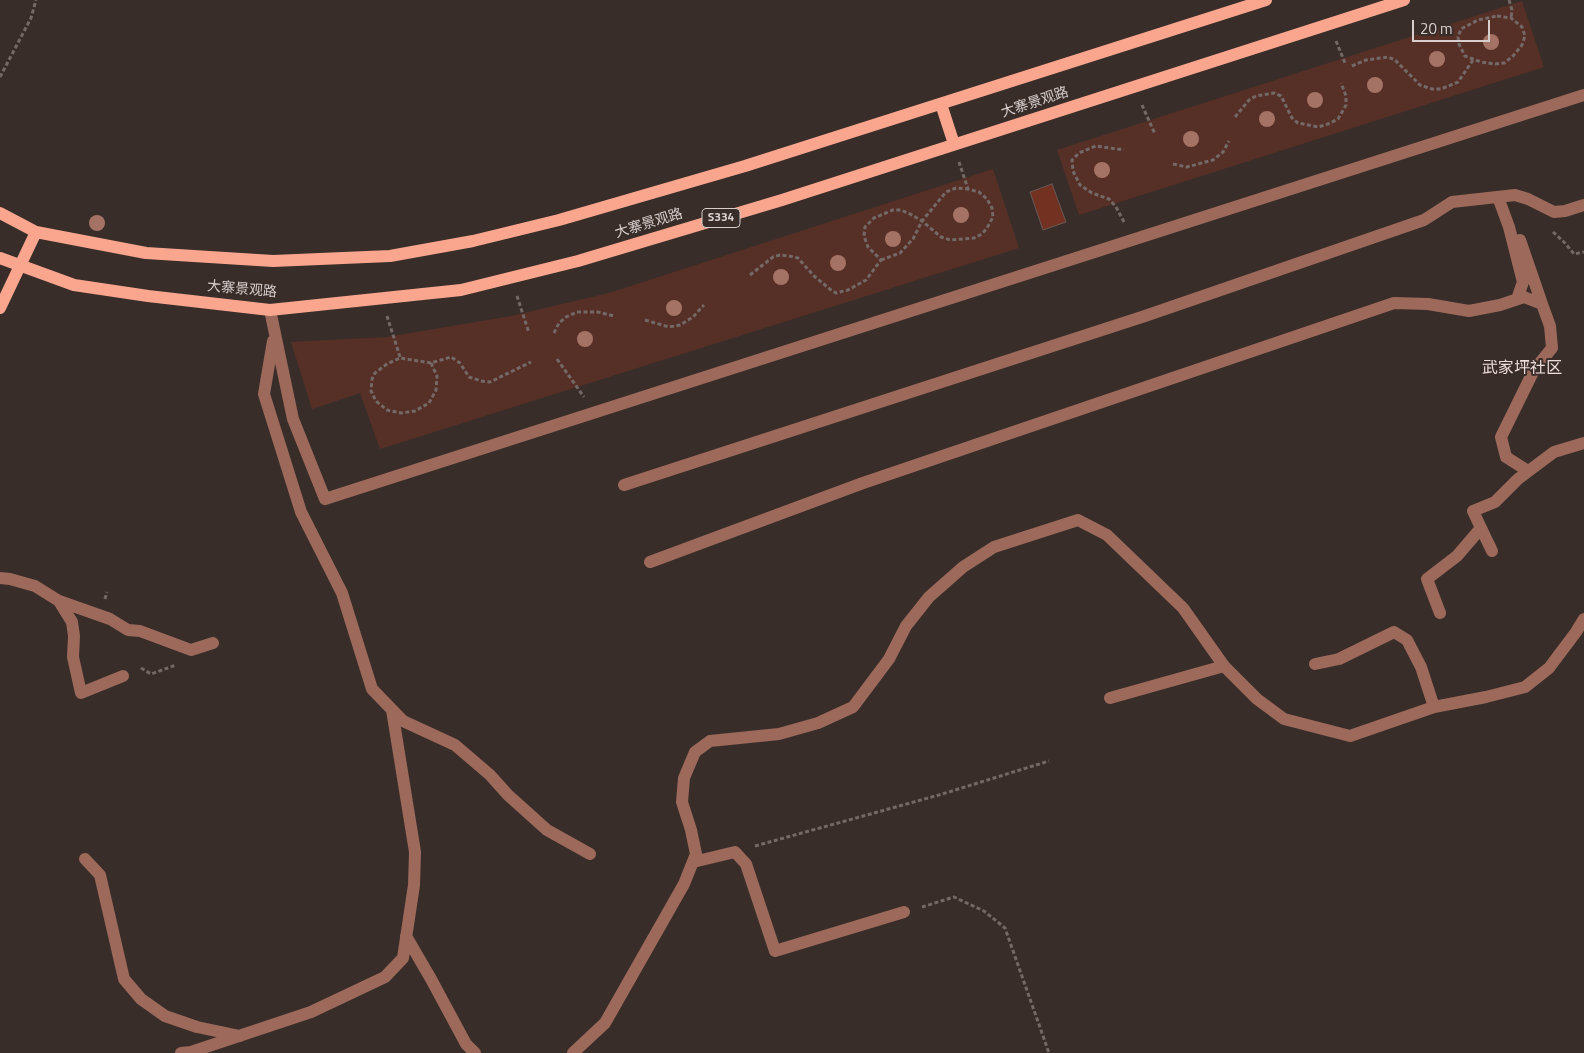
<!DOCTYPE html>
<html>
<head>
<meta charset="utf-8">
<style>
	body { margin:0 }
	#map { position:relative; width:1584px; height:1053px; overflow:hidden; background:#392d29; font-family:"Titillium Web",sans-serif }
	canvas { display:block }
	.scale { position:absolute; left:1412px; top:20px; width:78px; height:22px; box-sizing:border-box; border:2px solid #d7cfcd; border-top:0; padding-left:6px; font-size:15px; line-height:18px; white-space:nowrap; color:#d7cfcd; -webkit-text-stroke:4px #392d29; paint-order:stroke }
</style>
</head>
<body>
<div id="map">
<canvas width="1584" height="1053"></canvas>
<div class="scale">20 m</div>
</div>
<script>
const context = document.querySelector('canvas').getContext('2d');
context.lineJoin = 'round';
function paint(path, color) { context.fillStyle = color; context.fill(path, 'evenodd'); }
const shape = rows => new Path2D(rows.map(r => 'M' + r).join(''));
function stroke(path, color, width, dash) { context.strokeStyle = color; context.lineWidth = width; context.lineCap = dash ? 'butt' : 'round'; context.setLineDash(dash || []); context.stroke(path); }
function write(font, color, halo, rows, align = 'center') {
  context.font = font + ' "Titillium Web","Noto Sans SC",sans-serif'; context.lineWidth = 4; context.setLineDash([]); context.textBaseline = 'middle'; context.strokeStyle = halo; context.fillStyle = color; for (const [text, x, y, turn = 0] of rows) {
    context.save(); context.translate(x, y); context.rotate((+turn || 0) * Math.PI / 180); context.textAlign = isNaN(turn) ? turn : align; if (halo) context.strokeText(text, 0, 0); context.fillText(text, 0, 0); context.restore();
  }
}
paint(shape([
	[1522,1,1544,67,1079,215,1057,150],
	[993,169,1019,248,380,449,360,393,312,409,291,342,387,337,511,316,609,293]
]), '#563026');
const building = shape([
	[1052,184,1066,222,1043,230,1030,192,1052,184]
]);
paint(building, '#733221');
stroke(building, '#685a57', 1);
stroke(shape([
	[1509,0,1512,10,1511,18],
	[1497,16,1511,18,1522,27,1525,36,1522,45,1513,56,1504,63,1495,64,1481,62,1465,56,1459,44,1458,37,1461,29,1478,20,1497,16],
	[1336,41,1345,63],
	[1352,66,1366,60,1388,57,1395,60,1420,85,1432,89,1441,89,1458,82,1473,60],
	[0,77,31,18,36,0],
	[1142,105,1155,134],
	[1235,117,1249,100,1256,96,1274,93,1281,96,1292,118,1298,123,1318,127,1328,124,1338,119,1346,105,1346,96,1341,83],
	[1173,164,1187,167,1213,160,1223,152,1229,141],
	[1124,222,1116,207,1109,199,1092,193,1080,185,1073,171,1072,160,1079,153,1096,146,1124,150],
	[1553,232,1564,242,1574,254,1584,252],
	[881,260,900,253,913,239,922,221,946,192,956,188,968,189],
	[750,275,773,257,780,255,789,256,798,258,814,276,831,290,836,293,848,290,866,280,881,260,868,247,864,236,865,227,874,218,893,210,901,210,910,214,922,221,941,237,950,240,974,238,982,234,987,228,993,217,992,208,987,199,979,192,968,189,959,162],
	[517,296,529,333],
	[387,316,400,357],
	[645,320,669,327,680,325,693,317,704,305],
	[554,333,559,323,566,317,577,312,598,312,614,316],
	[557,359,584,397],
	[431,363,437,376,436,390,429,403,415,411,401,413,387,410,376,401,371,391,372,379,375,373,387,364,400,358,431,363,451,357,460,363,469,377,481,381,490,382,531,362],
	[105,599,107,592],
	[141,668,151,674,176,665],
	[755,846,939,795,1049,761],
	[922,907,954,897,984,911,1005,928,1049,1053]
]), '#746966', 3, [4, 2.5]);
stroke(shape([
	[1498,197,1509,227,1523,282,1517,299],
	[1520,240,1542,304],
	[270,310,293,419,325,499,1584,95],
	[273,341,264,394,301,512,342,593,372,689,403,721,455,745,490,775,508,795,547,830,590,854],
	[624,485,1145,316,1424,220,1452,202,1515,195,1528,199,1554,212,1565,211,1584,205],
	[1481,528,1492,551],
	[650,562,863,483,1394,303,1428,304,1469,311,1500,305,1524,297,1542,304,1550,326,1552,348,1534,370,1501,437,1506,457,1528,471],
	[0,578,10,579,35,586,59,601,110,619,128,630,140,631,191,650,213,643],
	[59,601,72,622,74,636,73,657,81,693,123,676],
	[1440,613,1427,579,1457,556,1481,528,1473,511,1495,502,1518,479,1554,452,1584,443],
	[1315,664,1339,659,1394,632,1407,640,1421,667,1434,707],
	[1110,698,1224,666],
	[85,859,100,875,124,979,141,999,165,1016,197,1027,240,1036],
	[693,862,735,852,746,864,775,951,904,912],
	[406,936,431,979,466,1044,475,1053],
	[181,1053,191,1052,311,1012,385,977,403,958,414,885,415,852,392,710],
	[573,1053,605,1023,684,884,696,854,691,830,682,802,684,778,695,752,710,741,779,734,818,723,853,707,889,659,906,626,929,597,963,567,994,547,1078,520,1107,535,1183,608,1224,666,1257,699,1284,719,1350,736,1434,707,1486,697,1525,687,1549,668,1576,632,1584,619]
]), '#9c695b', 12);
stroke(shape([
	[941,104,954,144],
	[0,213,36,232,146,253,273,261,390,256,473,241,559,220,745,166,1266,0],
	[0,258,74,285,148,296,270,310,461,290,578,261,782,200,1404,0],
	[0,308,36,232]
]), '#faa68f', 12);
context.fillStyle = '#a57366';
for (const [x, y] of [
	[1491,42],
	[1437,59],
	[1375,85],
	[1315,100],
	[1267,119],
	[1191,139],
	[1102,170],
	[961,215],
	[97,223],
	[893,239],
	[838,263],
	[781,277],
	[674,308],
	[585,339]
]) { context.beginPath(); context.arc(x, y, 8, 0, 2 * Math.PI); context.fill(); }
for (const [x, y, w] of [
	[721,218,38]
]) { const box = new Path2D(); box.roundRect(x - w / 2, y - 9.5, w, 19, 4); context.fillStyle = '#392d29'; context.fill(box); stroke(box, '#d7cfcd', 1); }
write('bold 12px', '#d7cfcd', null, [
	["S334",721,218]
]);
write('14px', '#d7cfcd', '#392d29', [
	["大寨景观路",1035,103,-18],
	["大寨景观路",649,224,-17],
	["大寨景观路",242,290,5]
]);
write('16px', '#edddd8', '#392d29', [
	["武家坪社区",1522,369]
]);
</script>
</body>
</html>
